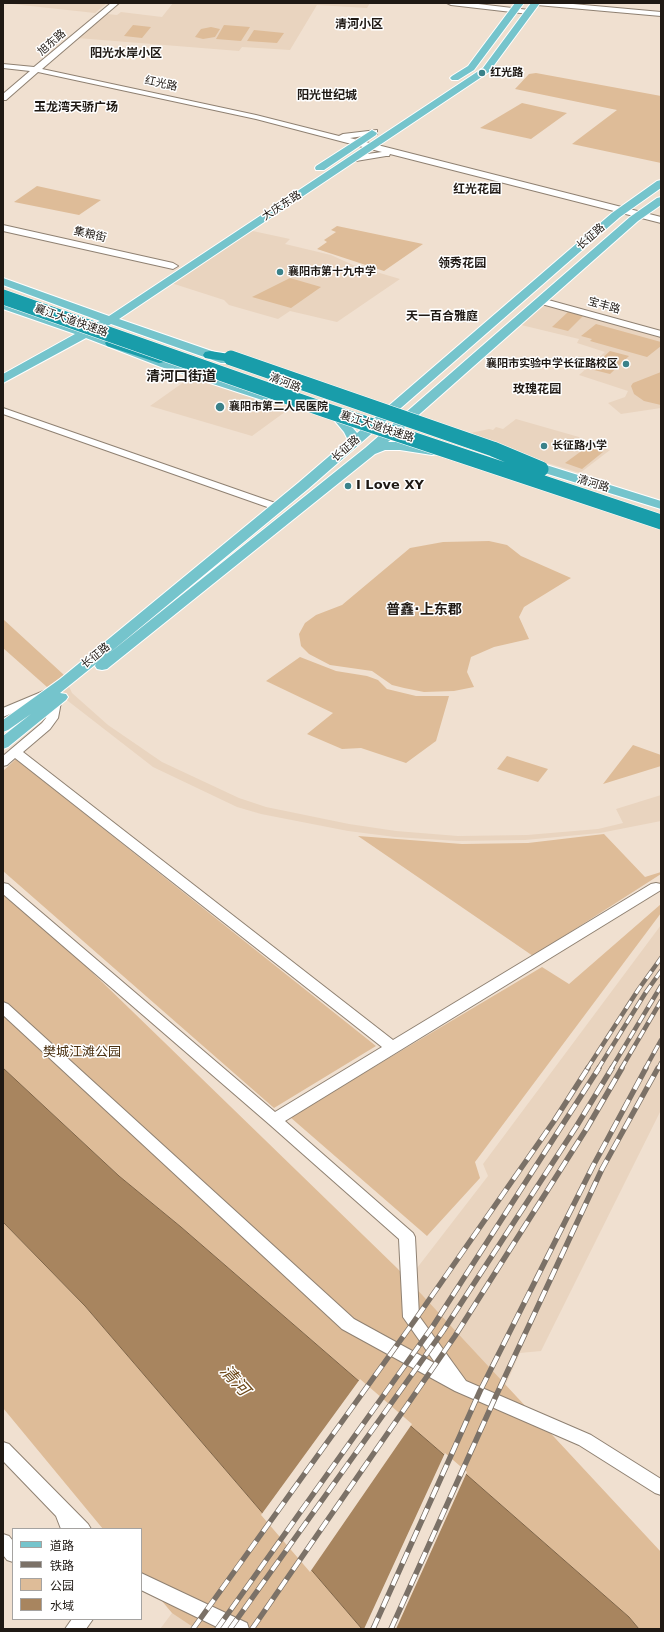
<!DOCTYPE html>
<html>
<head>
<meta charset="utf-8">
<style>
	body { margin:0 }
	#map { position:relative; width:664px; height:1632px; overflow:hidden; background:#f0e0d0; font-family:"DejaVu Sans","Noto Sans SC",sans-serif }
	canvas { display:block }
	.frame { position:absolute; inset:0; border:4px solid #1f1914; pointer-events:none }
	.legend { position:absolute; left:12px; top:1528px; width:130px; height:92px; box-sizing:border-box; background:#fff; border:1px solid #a5a3a1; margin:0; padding:5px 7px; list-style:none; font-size:12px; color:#1f1914 }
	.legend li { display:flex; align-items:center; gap:8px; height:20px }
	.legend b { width:20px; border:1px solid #a5a3a1 }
</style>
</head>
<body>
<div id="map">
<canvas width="664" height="1632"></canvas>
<div class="frame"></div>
<ul class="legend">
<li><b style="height:5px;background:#75c4cc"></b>道路</li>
<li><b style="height:5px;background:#7b7167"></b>铁路</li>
<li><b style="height:11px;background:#debc98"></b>公园</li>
<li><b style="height:11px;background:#a8855f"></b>水域</li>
</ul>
</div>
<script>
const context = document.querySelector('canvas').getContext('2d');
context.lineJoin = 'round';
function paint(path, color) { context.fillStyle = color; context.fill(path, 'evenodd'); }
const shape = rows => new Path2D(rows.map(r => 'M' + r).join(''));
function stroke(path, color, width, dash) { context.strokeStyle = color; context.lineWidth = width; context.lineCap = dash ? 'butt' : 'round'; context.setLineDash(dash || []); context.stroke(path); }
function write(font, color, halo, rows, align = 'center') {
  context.font = font + ' "DejaVu Sans","Noto Sans SC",sans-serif'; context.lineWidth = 3; context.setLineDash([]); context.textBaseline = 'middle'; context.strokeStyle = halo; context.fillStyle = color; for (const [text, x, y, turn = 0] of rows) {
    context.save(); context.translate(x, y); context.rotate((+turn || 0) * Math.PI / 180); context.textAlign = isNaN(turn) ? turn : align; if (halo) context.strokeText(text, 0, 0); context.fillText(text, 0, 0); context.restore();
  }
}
paint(shape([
	[3,3,107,3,95,13],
	[173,3,370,3,367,8,317,5,290,50,242,47,239,51,77,38,107,14,117,15,121,12,162,17],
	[248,230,290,239,285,244,331,255,353,265,400,279,337,322,290,311,278,319,229,305,224,300,168,282],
	[542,302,661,336,661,408,621,414,608,403,625,397,628,391,579,375,605,352,577,343,579,339,517,324],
	[191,377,289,409,252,436,150,406],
	[516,419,579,437,582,442,610,450,580,473,463,437,466,434,489,429,493,430,496,427,503,429],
	[64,675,72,693,108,725,162,762,239,798,266,807,349,824,396,831,458,836,527,835,598,829,623,823,616,809,661,795,661,821,600,833,525,840,458,841,395,837,348,831,261,814,237,807,153,767,59,694,47,687],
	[661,925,661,1110,541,1351,520,1353,396,1629,482,1372,456,1359,271,1629,160,1629,172,1613,191,1612,413,1305,417,1268,488,1176,483,1164]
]), '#e9d4bf');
paint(shape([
	[133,25,151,27,142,38,124,36],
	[224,25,250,27,241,41,216,39],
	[211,27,220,29,215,37,203,39,195,37,201,29],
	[254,30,284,33,277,43,247,41],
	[536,73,661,96,661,163,572,144,617,110,515,89,529,74],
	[522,103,567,113,531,139,480,128],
	[37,186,101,200,79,215,14,202],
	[337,226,423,244,384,271,317,249,327,242,324,240,336,232,331,230],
	[290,278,321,287,291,308,252,297],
	[568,312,584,315,568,331,552,327],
	[596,324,661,342,661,346,647,357,590,341,592,339,581,336],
	[610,351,629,356,610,374,590,369],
	[661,372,661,405,644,401,634,394,631,386,633,383],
	[587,447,603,452,582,469,565,463],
	[489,541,507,545,521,556,571,578,524,607,519,617,529,639,494,647,471,657,467,672,474,687,454,691,424,692,404,688,392,685,372,671,330,665,309,654,301,646,299,634,305,623,316,615,342,605,410,548,443,542],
	[3,619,64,675,47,687,3,648],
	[300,657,336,671,367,676,378,680,387,689,416,696,449,696,436,741,406,763,361,748,342,749,307,734,333,713,266,681],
	[633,745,661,755,661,766,603,784],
	[507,756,548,769,538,782,497,769],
	[16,759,376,1046,274,1108,3,871,3,771],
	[604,834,645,877,661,872,661,874,533,956,358,836,462,844,528,843],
	[3,892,64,945,397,1268,661,1552,661,1629,639,1629,629,1617,443,1454,181,1227,119,1176,3,1068],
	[661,904,661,913,475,1162,480,1178,427,1236,290,1117,542,967,569,984],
	[3,1222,85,1306,362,1629,196,1629,172,1613,141,1576,141,1529,103,1529,3,1408]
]), '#debc98');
const water = shape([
	[3,1068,119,1176,181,1227,443,1454,629,1617,639,1629,362,1629,85,1306,3,1222,3,1068]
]);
paint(water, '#a8855f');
stroke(water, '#7f6548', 1);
paint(shape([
	[360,1379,412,1424,310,1572,261,1515],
	[445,1453,467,1472,396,1629,364,1629]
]), '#f0e0d0');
const minor = shape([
	[111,3,119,3,42,69,256,115,339,136,343,134,377,130,377,134,350,138,661,217,661,223,390,154,389,156,386,156,356,161,353,160,352,158,353,156,382,152,256,119,38,72,6,100,3,100,3,94,30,71,3,68,3,64,34,67,111,3],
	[447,3,470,3,529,10,533,12,529,14,451,5,447,3],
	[533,3,562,3,661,12,661,16,537,5,533,3],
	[3,225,173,263,178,266,173,269,3,231,3,225],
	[541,298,661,331,661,337,538,303,536,301,541,298],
	[3,408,281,505,282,507,281,509,273,509,3,414,3,408],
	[46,690,50,691,52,694,50,697,3,717,3,708,46,690],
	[55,698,59,699,61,702,58,718,50,729,23,752,393,1040,651,884,656,883,661,884,661,890,285,1121,413,1233,415,1237,419,1316,466,1381,591,1435,661,1479,661,1495,655,1493,579,1445,455,1391,342,1329,3,1015,3,1002,8,1004,354,1319,436,1364,403,1317,399,1239,269,1124,3,894,3,883,8,884,275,1112,382,1047,15,758,7,765,3,766,3,756,42,723,46,718,49,702,51,699,55,698],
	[3,1442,9,1444,88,1524,91,1529,61,1529,56,1516,3,1461,3,1442],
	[3,1534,9,1536,13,1541,13,1562,7,1560,3,1555,3,1534],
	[141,1573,247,1623,249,1629,221,1629,141,1590,141,1573],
	[72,1619,93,1619,86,1629,65,1629,72,1619]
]);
const major = shape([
	[515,3,524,3,474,70,458,80,452,80,450,78,452,76,468,66,515,3],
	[531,3,540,3,489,72,119,319,229,357,231,360,229,363,221,363,111,324,95,333,169,361,273,395,275,398,273,401,265,401,161,367,86,338,3,383,3,374,75,334,3,309,3,302,84,329,100,321,3,285,3,278,109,316,483,68,531,3],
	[372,130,377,133,376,135,324,170,316,170,315,168,316,166,372,130],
	[661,180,661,188,620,217,308,489,107,655,365,448,630,217,657,198,661,197,661,205,638,221,388,442,400,442,432,447,437,448,438,451,437,454,432,455,400,450,385,450,375,454,107,669,102,670,97,669,95,666,96,664,60,693,66,694,68,697,66,700,8,747,3,749,3,736,31,714,8,730,3,732,3,720,60,679,298,483,348,440,344,432,334,420,336,417,344,417,357,433,612,213,657,181,661,180],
	[527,459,661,501,661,509,522,466,521,463,522,460,527,459]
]);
const highway = shape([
	[112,339,164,356,166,359,164,362,159,363,107,346,105,343,107,340,112,339],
	[210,351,236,355,238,358,236,361,231,362,205,358,203,355,205,352,210,351]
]);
stroke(minor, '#8f8172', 2);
stroke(major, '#fff', 2);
stroke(highway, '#fff', 2);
paint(minor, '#fff');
paint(major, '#75c4cc');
paint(highway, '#199daa');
const railFar1 = shape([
	[587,1069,638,990,661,958],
	[598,1069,646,992,661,971],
	[611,1069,661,986],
	[621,1069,661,1001],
	[645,1069,661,1040],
	[658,1069,661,1063]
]);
const rail = shape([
	[193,1629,415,1320,554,1121,588,1068],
	[217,1629,433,1326,599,1068],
	[230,1629,443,1331,576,1127,612,1068],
	[252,1629,455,1336,587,1128,622,1068],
	[373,1629,480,1391,593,1166,646,1068],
	[391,1629,495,1398,602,1169,658,1068]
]);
stroke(railFar1, '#7b7167', 4.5);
stroke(rail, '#7b7167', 5.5);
stroke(railFar1, '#fff', 3, [9]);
stroke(rail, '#fff', 4, [12]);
const highwayBridge = shape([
	[3,297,325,410,661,522],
	[231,358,493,449,541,469]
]);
stroke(highwayBridge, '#fff', 16, []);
stroke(highwayBridge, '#199daa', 15);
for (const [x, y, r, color] of [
	[482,73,4,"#3a828a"],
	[280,272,4,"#3a828a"],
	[626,364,4,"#3a828a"],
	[220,407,5,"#3a828a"],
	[544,446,4,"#3a828a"],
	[348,486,4,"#3a828a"]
]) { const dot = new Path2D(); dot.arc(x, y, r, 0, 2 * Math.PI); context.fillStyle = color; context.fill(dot); stroke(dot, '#fff', 1.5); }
write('11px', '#1f1914', '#fff', [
	["旭东路",52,43,-41],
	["红光路",161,84,12],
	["大庆东路",282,206,-33],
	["集粮街",90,235,13],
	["长征路",591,237,-41],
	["宝丰路",604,306,16],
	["襄江大道快速路",71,321,19],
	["清河路",285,383,21],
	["襄江大道快速路",377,427,18],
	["长征路",346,449,-41],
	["清河路",593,484,17],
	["长征路",96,656,-39]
]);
write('bold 11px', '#1f1914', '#fff', [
	["红光路",490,73],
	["襄阳市第十九中学",288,272],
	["襄阳市实验中学长征路校区",618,364,"right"],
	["襄阳市第二人民医院",229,407],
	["长征路小学",552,446]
], 'left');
write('bold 12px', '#1f1914', '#fff', [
	["清河小区",359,25],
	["阳光水岸小区",126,54],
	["阳光世纪城",327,96],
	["玉龙湾天骄广场",76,108],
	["红光花园",477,190],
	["领秀花园",462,264],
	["天一百合雅庭",442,317],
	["玫瑰花园",537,390]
]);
write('bold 13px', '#1f1914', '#fff', [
	["I Love XY",356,486]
], 'left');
write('13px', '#482e0e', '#fff', [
	["樊城江滩公园",82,1053]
]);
write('bold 14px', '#1f1914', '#fff', [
	["清河口街道",181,377]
]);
write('bold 14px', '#1f1914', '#fff', [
	["普鑫·上东郡",424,610]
]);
write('italic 17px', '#6e4a1c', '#fff', [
	["清河",234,1381,48]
]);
</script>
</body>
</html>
